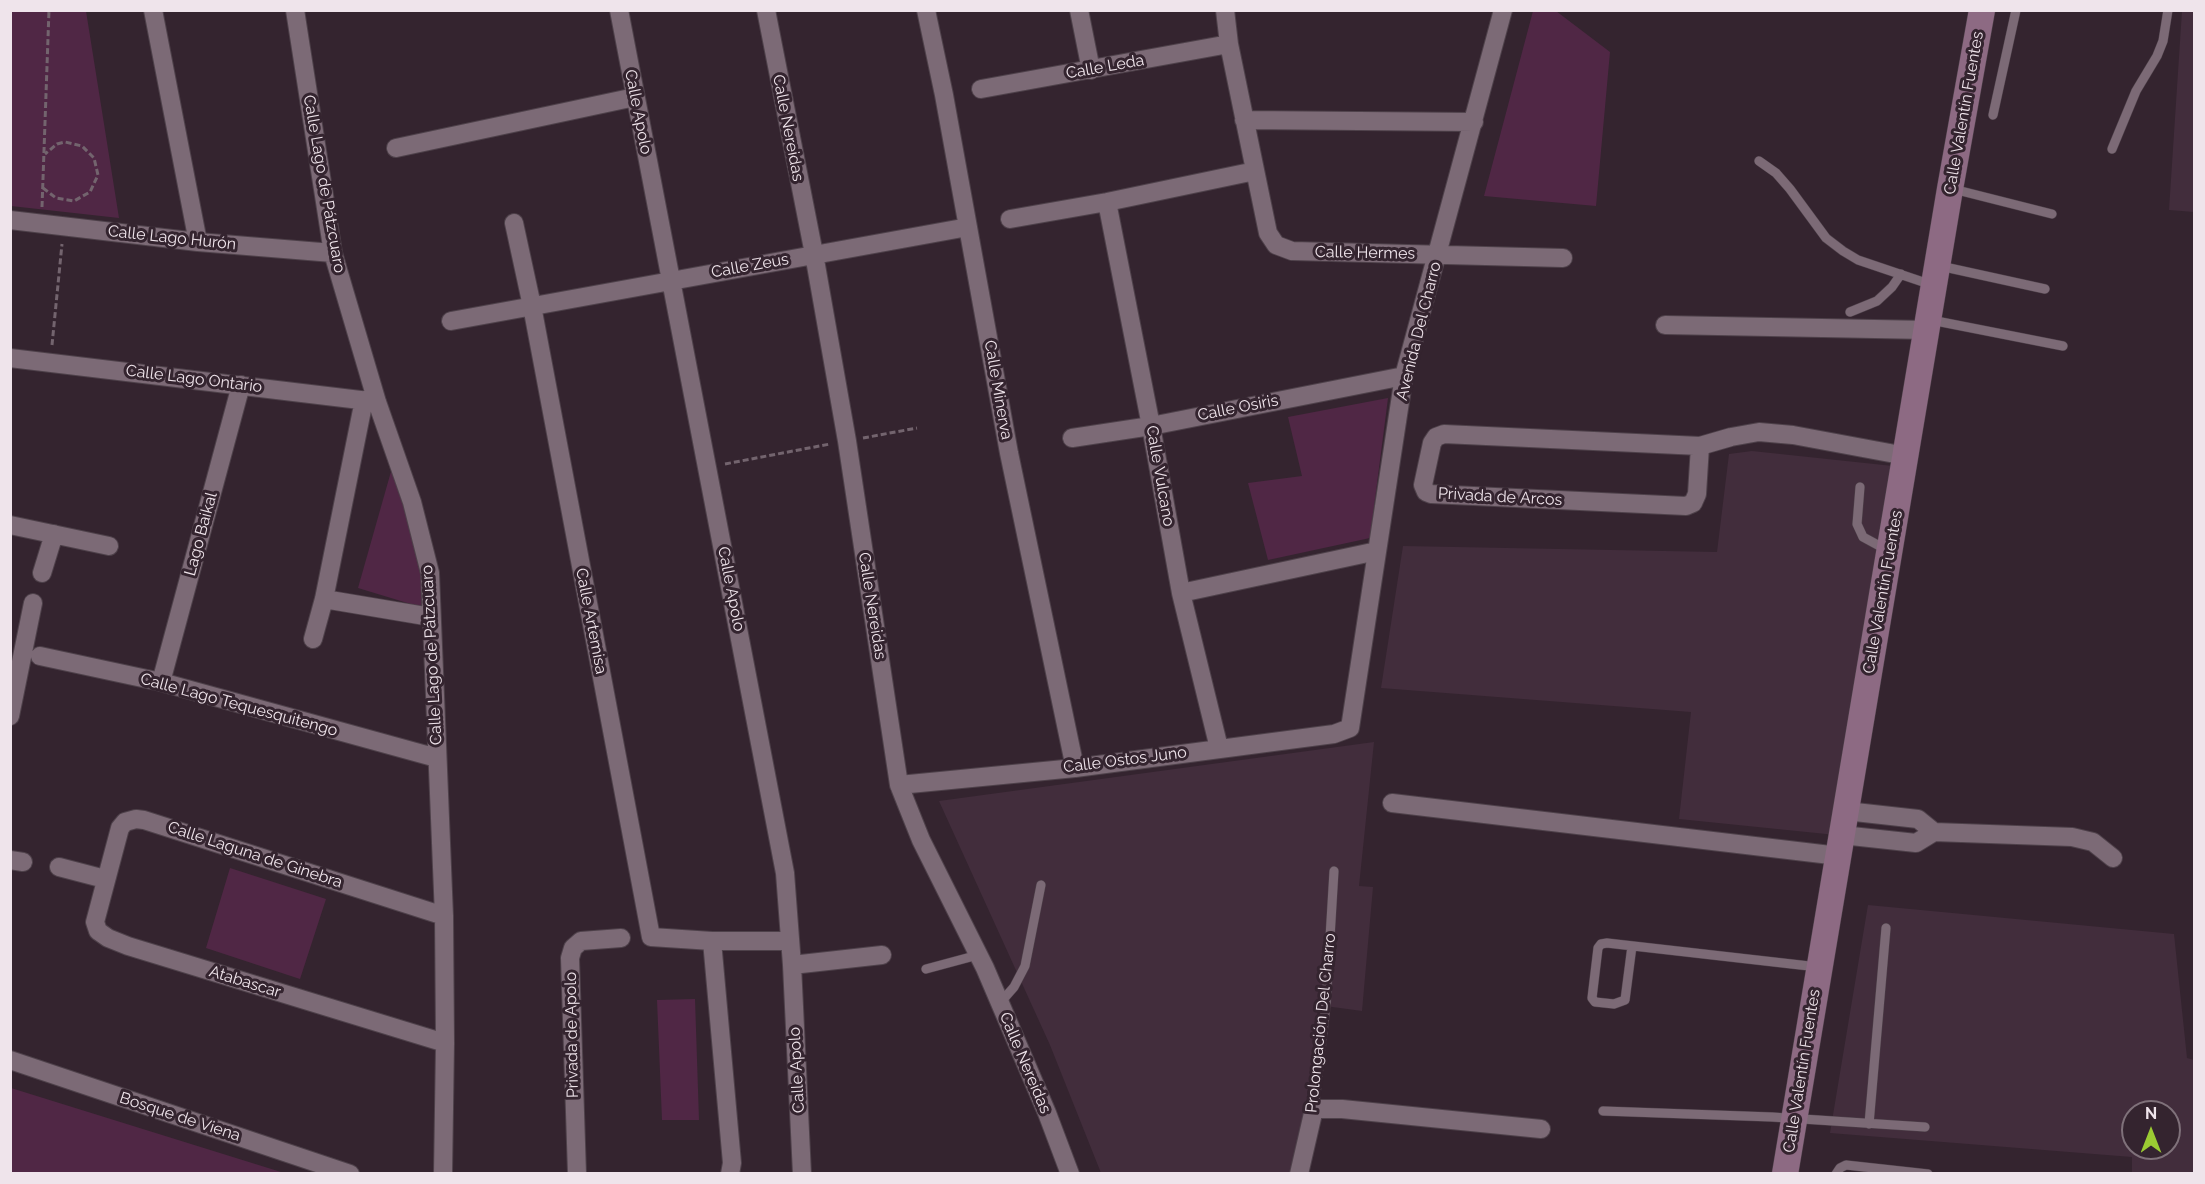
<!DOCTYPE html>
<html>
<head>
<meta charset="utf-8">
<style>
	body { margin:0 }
	#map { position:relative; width:2205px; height:1184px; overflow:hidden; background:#34242f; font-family:Raleway,sans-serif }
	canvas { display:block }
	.frame { position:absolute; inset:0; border:12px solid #efe4eb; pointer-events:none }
	.north { position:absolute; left:2121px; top:1100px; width:60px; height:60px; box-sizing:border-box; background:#34242f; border:2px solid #7f717a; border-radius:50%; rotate:0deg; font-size:16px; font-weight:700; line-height:24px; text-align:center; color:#efe4eb }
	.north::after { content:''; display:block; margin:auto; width:21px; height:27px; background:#9bcb33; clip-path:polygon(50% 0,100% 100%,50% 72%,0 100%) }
</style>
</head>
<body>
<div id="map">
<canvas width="2205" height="1184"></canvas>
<div class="frame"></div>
<div class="north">N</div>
</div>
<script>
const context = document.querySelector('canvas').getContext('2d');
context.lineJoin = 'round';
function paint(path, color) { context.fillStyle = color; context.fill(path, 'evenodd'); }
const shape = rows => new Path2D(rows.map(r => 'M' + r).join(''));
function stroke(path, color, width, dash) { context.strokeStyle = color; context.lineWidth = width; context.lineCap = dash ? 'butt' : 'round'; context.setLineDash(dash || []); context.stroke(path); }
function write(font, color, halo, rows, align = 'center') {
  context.font = font + ' Raleway,sans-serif'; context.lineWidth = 6; context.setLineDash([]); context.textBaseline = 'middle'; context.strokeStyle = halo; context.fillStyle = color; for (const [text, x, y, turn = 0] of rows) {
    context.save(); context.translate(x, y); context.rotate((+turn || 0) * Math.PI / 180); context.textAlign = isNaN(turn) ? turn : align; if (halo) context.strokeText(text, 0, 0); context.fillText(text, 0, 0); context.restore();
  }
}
paint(shape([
	[2182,11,2194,11,2194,212,2169,210],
	[1752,451,1893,466,1836,835,1679,819,1691,712,1381,688,1403,546,1717,552,1729,454],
	[1374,742,1359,886,1373,887,1362,1011,1318,1005,1308,1134,1297,1173,1101,1173,1050,1045,939,801],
	[1868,905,2174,934,2187,1058,2194,1060,2194,1173,2132,1173,2132,1157,1830,1133],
	[2133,1112,2169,1112,2169,1148,2133,1148]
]), '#422d3c');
paint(shape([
	[11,10,86,11,119,218,11,206],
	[1533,11,1556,11,1610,52,1596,206,1484,196],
	[1388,398,1370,538,1268,560,1248,483,1302,476,1288,417],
	[392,468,423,560,424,608,358,588],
	[230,868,326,899,300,979,206,948],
	[695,999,699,1120,662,1120,657,1000],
	[10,1088,11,1088,281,1172,11,1173]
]), '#502745');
const lane = shape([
	[1993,115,2016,10],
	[2112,149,2136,91,2157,56,2163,41,2168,10],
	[1759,161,1776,173,1790,189,1826,238,1843,251,1858,260,1932,285],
	[1953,189,2052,214],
	[1940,266,2045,289],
	[1850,312,1877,301,1892,287,1901,274],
	[1931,320,2063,346],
	[1860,487,1857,524,1863,537,1887,550],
	[1632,946,1625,1000,1614,1004,1595,1002,1592,998,1598,948,1601,944,1607,943,1818,967],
	[926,969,978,955],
	[1000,1003,1014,987,1025,966,1041,885],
	[1314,1109,1326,1004,1334,871],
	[1603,1111,1772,1117,1925,1127],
	[1869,1124,1886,928],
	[1836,1174,1840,1168,1846,1165,1928,1174]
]);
const street = shape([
	[153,10,198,242],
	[295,10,333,253,377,402,412,502,430,573,444,916,445,1043,443,1174],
	[619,10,785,873,792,965,802,1174],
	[766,10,814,254,847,441,899,785,921,840,985,968,1047,1113,1070,1174],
	[926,10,944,95,1009,453,1075,768],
	[1079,10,1091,70],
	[1225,10,1229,44,1268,233,1276,245,1292,251,1563,258],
	[981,89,1229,44],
	[1244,120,1474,122],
	[396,148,635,97],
	[1107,202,1151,426,1181,593,1219,748],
	[1010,219,1107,202,1255,171],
	[10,220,198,242,333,253],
	[514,223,532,306,651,937,712,941,790,941],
	[451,321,968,227],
	[1665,325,1927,330],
	[10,358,377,402],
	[1072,438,1151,426,1404,376],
	[1700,446,1697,494,1693,503,1686,506,1431,494,1426,492,1423,485,1432,443,1436,437,1444,434,1700,446,1731,437,1759,432,1793,435,1906,456],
	[10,525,109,546],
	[42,573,54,534],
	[1181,593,1377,551],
	[324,599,431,617],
	[313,639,324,599,364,400],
	[40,656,161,682,437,758],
	[161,682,241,385],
	[10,716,33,603],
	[899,785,1075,768,1334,734,1350,728,1404,376,1503,10],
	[1392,803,1839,856],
	[1846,811,1918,819,1934,832],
	[1842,835,1916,843,1934,832,2072,837,2093,842,2113,858],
	[10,860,23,862],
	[59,867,105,879],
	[444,916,144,820,136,819,125,822,120,828,95,922,98,931,108,938,128,946,445,1043],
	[712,941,732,1163,730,1174],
	[792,965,882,955],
	[10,1060,350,1174],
	[577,1174,570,958,573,948,581,941,621,938],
	[1299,1174,1314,1109,1342,1109,1541,1129]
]);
const secondary = shape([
	[1785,1174,1950,189,1982,10]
]);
stroke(lane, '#4e414a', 10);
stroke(street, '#4e414a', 20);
stroke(secondary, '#4e414a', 27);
stroke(shape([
	[43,188,56,198,74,201,90,192,98,175,94,158,82,146,65,142,57,144,45,154],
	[42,207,49,10],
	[52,345,62,244],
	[863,438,917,428],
	[725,464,830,444]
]), '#73646e', 3, [6, 3]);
stroke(lane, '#7c6a76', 9);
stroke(street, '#7c6a76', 18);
stroke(secondary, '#8d6a83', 26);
write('16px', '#efe4eb', '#34242f', [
	["Calle Leda",1105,67,-10],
	["Calle Apolo",638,112,79],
	["Calle Valentín Fuentes",1964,113,-80],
	["Calle Nereidas",788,128,79],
	["Calle Lago de Pátzcuaro",324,184,80],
	["Calle Lago Hurón",172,238,6],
	["Calle Hermes",1365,253,1],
	["Calle Zeus",750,266,-10],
	["Avenida Del Charro",1419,331,-76],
	["Calle Lago Ontario",194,379,7],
	["Calle Minerva",998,390,80],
	["Calle Osiris",1238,408,-11],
	["Calle Vulcano",1160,476,80],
	["Privada de Arcos",1500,497,3],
	["Lago Baikal",201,534,-75],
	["Calle Apolo",731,589,79],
	["Calle Valentín Fuentes",1883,592,-80],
	["Calle Nereidas",872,606,81],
	["Calle Artemisa",591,621,79],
	["Calle Lago de Pátzcuaro",432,655,-93],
	["Calle Lago Tequesquitengo",239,705,15],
	["Calle Ostos Juno",1125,760,-7],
	["Calle Laguna de Ginebra",255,855,18],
	["Atabascar",245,982,17],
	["Prolongación Del Charro",1321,1023,-84],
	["Privada de Apolo",572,1035,-91],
	["Calle Nereidas",1025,1063,67],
	["Calle Apolo",797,1070,-93],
	["Calle Valentín Fuentes",1802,1071,-81],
	["Bosque de Viena",180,1117,18]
]);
</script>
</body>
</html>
